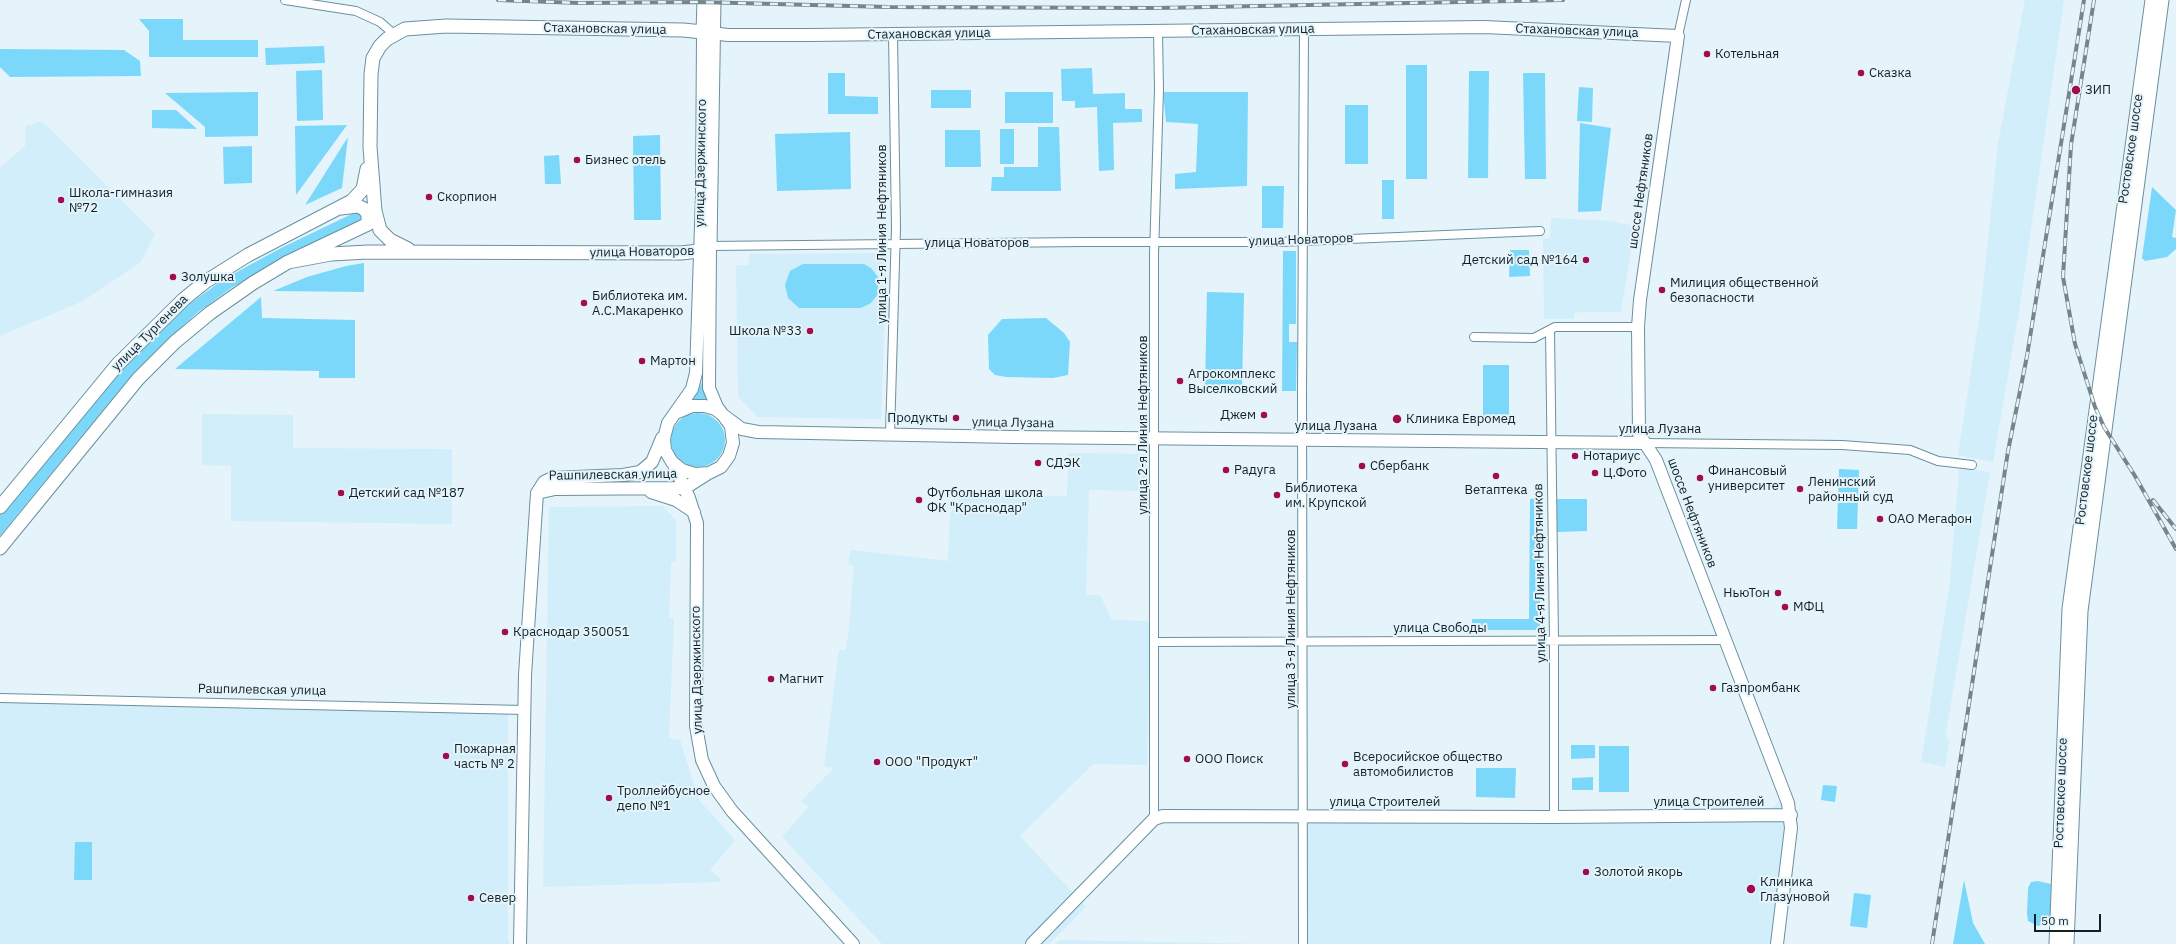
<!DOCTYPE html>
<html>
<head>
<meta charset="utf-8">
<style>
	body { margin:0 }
	#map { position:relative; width:2176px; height:944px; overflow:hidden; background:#e4f4fa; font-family:"IBM Plex Sans",sans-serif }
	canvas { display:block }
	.scale { position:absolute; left:2034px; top:914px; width:67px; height:18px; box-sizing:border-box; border:2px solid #112127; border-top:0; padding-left:5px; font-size:12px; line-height:14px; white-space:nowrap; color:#112127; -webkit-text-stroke:3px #e4f4fa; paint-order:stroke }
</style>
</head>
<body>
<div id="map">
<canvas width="2176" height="944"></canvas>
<div class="scale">50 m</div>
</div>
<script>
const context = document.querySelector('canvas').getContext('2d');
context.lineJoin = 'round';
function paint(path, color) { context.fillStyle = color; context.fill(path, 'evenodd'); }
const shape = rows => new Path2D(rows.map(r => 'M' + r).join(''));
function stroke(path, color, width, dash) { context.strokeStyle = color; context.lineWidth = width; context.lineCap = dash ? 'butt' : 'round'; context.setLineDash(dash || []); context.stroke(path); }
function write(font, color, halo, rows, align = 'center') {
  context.font = font + ' "IBM Plex Sans",sans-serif'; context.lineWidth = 4; context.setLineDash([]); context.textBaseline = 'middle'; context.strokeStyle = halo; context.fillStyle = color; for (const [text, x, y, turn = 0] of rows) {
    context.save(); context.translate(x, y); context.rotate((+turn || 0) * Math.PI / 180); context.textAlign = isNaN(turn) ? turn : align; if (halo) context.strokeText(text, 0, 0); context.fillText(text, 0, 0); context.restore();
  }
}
paint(shape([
	[2025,0,2064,0,2019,312,1993,462,1958,455,1981,306,1998,144],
	[42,121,155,234,141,262,83,301,0,336,0,167,25,146,26,126],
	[1551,218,1609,221,1635,226,1621,312,1583,312,1574,313,1574,319,1544,319,1543,239,1550,238],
	[887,253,881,419,758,417,738,397,736,265,748,265,750,254],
	[202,414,293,415,293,448,452,449,452,524,231,521,231,466,202,465],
	[1068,453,1147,454,1146,491,1089,490,1086,595,1100,595,1112,620,1150,621,1147,765,1093,764,1020,836,1086,907,1049,944,882,944,782,837,808,807,801,801,834,768,824,767,839,650,846,650,849,628,854,566,848,564,851,550,948,561,950,514,962,495,1067,496],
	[1959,469,1990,472,1946,733,1946,739,1949,740,1945,767,1921,762,1950,583],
	[662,506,676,520,676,562,671,562,669,618,674,619,669,738,680,740,699,800,735,840,710,870,721,879,719,882,543,887,549,507],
	[0,702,508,714,508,939,510,944,0,944],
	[1780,800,1785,818,1785,837,1771,944,1299,944,1300,812,1767,813],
	[1059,940,1261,944,1055,944]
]), '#d1eefa');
paint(shape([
	[139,19,183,19,183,40,258,40,258,57,149,57,149,31],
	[324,46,325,63,266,65,265,48],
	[0,49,124,50,140,61,141,76,10,77,0,67],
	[1406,65,1427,65,1427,179,1406,179],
	[1092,68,1093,94,1125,93,1125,109,1142,109,1142,122,1113,123,1114,170,1099,171,1097,107,1075,108,1075,101,1062,101,1061,69],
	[322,70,323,120,297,121,296,71],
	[1469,71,1489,71,1488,178,1468,178],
	[828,73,845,73,845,96,878,97,878,114,828,114],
	[1523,73,1545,73,1546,179,1525,179],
	[1579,87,1593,88,1592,122,1577,121],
	[931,90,971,90,971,108,931,108],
	[258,92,258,136,205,137,205,127,165,93],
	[1005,92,1053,92,1053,123,1005,123],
	[1163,92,1248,92,1247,186,1175,189,1175,174,1196,172,1198,124,1166,122],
	[1345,105,1368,105,1368,164,1345,164],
	[152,110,176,110,197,129,152,128],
	[1580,123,1611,128,1601,211,1578,212],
	[347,125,296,195,295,126],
	[1038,127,1059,127,1061,191,991,191,992,177,1004,177,1004,167,1038,167],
	[1000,129,1014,129,1014,164,1000,164],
	[945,130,980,130,981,167,945,167],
	[850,132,851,189,777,191,775,134],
	[660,135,661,220,634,220,633,136],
	[348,137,342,188,305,205],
	[252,146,252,183,224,184,223,147],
	[559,155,561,184,545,184,544,156],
	[1382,180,1394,180,1394,219,1382,219],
	[1262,186,1284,186,1283,228,1262,228],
	[2152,187,2176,210,2172,237,2176,238,2176,249,2167,257,2145,261,2142,258],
	[358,211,366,219,287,256,231,288,197,313,163,344,132,375,0,536,0,515,123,368,188,305,224,279,281,248],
	[1510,250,1529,250,1530,276,1509,277],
	[1283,251,1296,251,1296,324,1289,324,1289,342,1297,342,1296,391,1282,391],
	[364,263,364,292,273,291,307,277,346,266],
	[803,264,864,264,871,268,878,277,878,294,871,303,861,308,799,308,788,298,785,285,790,271],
	[1207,292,1244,293,1242,390,1205,389],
	[261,297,262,318,355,320,355,378,319,378,319,371,175,369],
	[1046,318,1064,333,1070,342,1068,375,1053,378,1006,377,995,375,989,369,988,335,1002,319],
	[1483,365,1509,365,1509,419,1483,419],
	[703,380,706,393,711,404,692,402],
	'671 440a27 27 0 1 1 54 0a27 27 0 1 1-54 0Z',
	[1839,469,1859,470,1857,529,1837,529],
	[1540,498,1540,630,1472,630,1472,619,1529,619,1530,499],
	[1557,499,1587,499,1587,531,1557,532],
	[1571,745,1595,745,1595,758,1571,759],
	[1599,746,1629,746,1629,792,1599,792],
	[1476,768,1516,768,1515,798,1476,797],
	[1593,777,1593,790,1572,790,1572,778],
	[1823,785,1837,786,1835,802,1821,800],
	[75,842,92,842,92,880,74,880],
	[1964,880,1973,923,1985,944,1953,944],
	[2038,881,2051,884,2050,921,2038,926,2028,921,2027,913,2028,888,2031,882],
	[1854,893,1871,895,1867,928,1850,926]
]), '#7bd8fa');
const street = shape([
	[285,0,356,11,380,22,394,34],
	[1678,36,1686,0],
	[710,246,1082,242,1279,242,1540,231],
	[1550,330,1554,640,1554,817],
	[1474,337,1534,338,1555,327,1638,327],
	[890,435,896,228,893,34],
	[1644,443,1842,445,1910,450,1938,461,1972,465],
	[1155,642,1726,640],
	[0,698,524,710],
	[1154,819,1154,255,1159,89,1158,31],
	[1303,944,1302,393,1304,29]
]);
const secondary = shape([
	[710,246,709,388,717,407,731,426,733,443,729,456,721,467,709,473,695,474,682,470,672,462,665,450,664,438,668,423,692,389,696,373,702,196,703,32,728,35,811,35,1484,27,1678,36,1640,300,1638,327,1639,434,1656,460,1788,803,1791,828,1777,944],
	[678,412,692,406,705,406,715,409,742,429,758,432,1014,437,1644,443],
	[674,465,689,498,697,523,696,726,702,760,714,786,732,811,853,944],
	[651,492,676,500,694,512],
	[537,493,555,489,685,488,707,474],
	[520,944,525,675,537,493,544,482,552,478,623,475,640,472,652,462,662,438],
	[1032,944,1154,819,1163,816,1554,817,1791,815]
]);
const primary = shape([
	[408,249,390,240,380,230,375,211,370,147,371,74,373,58,380,46,387,39,405,29,446,26,683,30,703,32,704,0],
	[288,262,331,254,368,252,681,253,699,251,710,246,714,0],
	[0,507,118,364,184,299,205,282,248,255,352,201,363,189,367,169],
	[0,548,138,379,175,342,210,313,253,283,288,262,368,224,368,214,364,209,358,206,341,208],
	[2056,944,2069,609,2152,0],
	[2067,944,2081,611,2162,0]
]);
stroke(street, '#6a909f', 10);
stroke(secondary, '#6a909f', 14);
stroke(primary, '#6a909f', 15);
stroke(street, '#fff', 8);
stroke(secondary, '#fff', 12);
stroke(primary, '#fff', 13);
const rail = shape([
	[498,0,579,3,699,2,888,7,1157,8,1563,0],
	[2094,0,2071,145,2063,277,2075,344,2095,407,2104,427,2135,476,2176,549],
	[2153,500,2176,529],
	[1932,944,2008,451,2027,356,2084,0]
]);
stroke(rail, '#75858b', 4);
stroke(rail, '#e4f4fa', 2.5, [8]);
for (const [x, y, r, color] of [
	[1707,54,4,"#a10b4f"],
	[1861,73,4,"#a10b4f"],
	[2076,90,5,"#a10b4f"],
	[577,160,4,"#a10b4f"],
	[429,197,4,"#a10b4f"],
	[61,200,4,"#a10b4f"],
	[1586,260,4,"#a10b4f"],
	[173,277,4,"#a10b4f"],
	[1662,290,4,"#a10b4f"],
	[584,303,4,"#a10b4f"],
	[810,331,4,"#a10b4f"],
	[642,361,4,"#a10b4f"],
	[1180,381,4,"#a10b4f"],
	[1264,415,4,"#a10b4f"],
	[956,418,4,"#a10b4f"],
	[1397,419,5,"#a10b4f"],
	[1575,456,4,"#a10b4f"],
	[1038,463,4,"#a10b4f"],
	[1362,466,4,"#a10b4f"],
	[1226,470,4,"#a10b4f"],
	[1595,473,4,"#a10b4f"],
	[1496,476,4,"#a10b4f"],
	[1700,478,4,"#a10b4f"],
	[1800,489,4,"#a10b4f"],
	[341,493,4,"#a10b4f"],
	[1277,495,4,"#a10b4f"],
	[919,500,4,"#a10b4f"],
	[1880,519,4,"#a10b4f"],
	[1778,593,4,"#a10b4f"],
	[1785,607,4,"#a10b4f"],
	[505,632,4,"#a10b4f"],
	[771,679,4,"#a10b4f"],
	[1713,688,4,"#a10b4f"],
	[446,756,4,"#a10b4f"],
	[1187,759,4,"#a10b4f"],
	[877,762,4,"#a10b4f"],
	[1345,764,4,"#a10b4f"],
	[609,798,4,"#a10b4f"],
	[1586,872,4,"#a10b4f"],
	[1751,889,5,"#a10b4f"],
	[471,898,4,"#a10b4f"]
]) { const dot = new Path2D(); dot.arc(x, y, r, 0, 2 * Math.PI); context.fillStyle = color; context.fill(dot); stroke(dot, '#e4f4fa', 1.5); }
write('13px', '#112127', '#e4f4fa', [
	["Стахановская улица",605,29,1],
	["Стахановская улица",1253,30,-1],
	["Стахановская улица",1577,31,2],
	["Стахановская улица",929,34,-1],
	["Ростовское шоссе",2131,149,-82],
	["улица Дзержинского",701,163,-89],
	["шоссе Нефтяников",1641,191,-82],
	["улица 1-я Линия Нефтяников",882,234,-90],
	["улица Новаторов",1301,240,-2],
	["улица Новаторов",977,243],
	["улица Новаторов",642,252,-1],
	["улица Тургенева",150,333,-45],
	["улица Лузана",1013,423,1],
	["улица 2-я Линия Нефтяников",1143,425,-90],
	["улица Лузана",1336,426],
	["улица Лузана",1660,429],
	["Ростовское шоссе",2087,470,-83],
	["Рашпилевская улица",613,475,-1],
	["шоссе Нефтяников",1692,513,69],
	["улица 4-я Линия Нефтяников",1540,573,-91],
	["улица 3-я Линия Нефтяников",1291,619,-90],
	["улица Свободы",1440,628],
	["улица Дзержинского",697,670,-91],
	["Рашпилевская улица",262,690,1],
	["Ростовское шоссе",2061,793,-88],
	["улица Строителей",1385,802],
	["улица Строителей",1709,802]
]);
write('13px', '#112127', '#e4f4fa', [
	["Котельная",1715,54],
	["Сказка",1869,73],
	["ЗИП",2085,90],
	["Бизнес отель",585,160],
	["Школа-гимназия",69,193],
	["№72",69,208],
	["Скорпион",437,197],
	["Детский сад №164",1578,260,"right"],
	["Золушка",181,277],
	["Милиция общественной",1670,283],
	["безопасности",1670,298],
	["Библиотека им.",592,296],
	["А.С.Макаренко",592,311],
	["Школа №33",802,331,"right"],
	["Мартон",650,361],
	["Агрокомплекс",1188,374],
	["Выселковский",1188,389],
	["Джем",1256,415,"right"],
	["Продукты",948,418,"right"],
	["Клиника Евромед",1406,419],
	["Нотариус",1583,456],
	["СДЭК",1046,463],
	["Сбербанк",1370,466],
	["Радуга",1234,470],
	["Финансовый",1708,471],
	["университет",1708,486],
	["Ц.Фото",1603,473],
	["Ленинский",1808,482],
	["районный суд",1808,497],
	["Библиотека",1285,488],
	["им. Крупской",1285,503],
	["Ветаптека",1496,490,"center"],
	["Детский сад №187",349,493],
	["Футбольная школа",927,493],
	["ФК \"Краснодар\"",927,508],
	["ОАО Мегафон",1888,519],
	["НьюТон",1770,593,"right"],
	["МФЦ",1793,607],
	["Краснодар 350051",513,632],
	["Магнит",779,679],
	["Газпромбанк",1721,688],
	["Пожарная",454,749],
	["часть № 2",454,764],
	["Всеросийское общество",1353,757],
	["автомобилистов",1353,772],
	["ООО Поиск",1195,759],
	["ООО \"Продукт\"",885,762],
	["Троллейбусное",617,791],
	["депо №1",617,806],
	["Золотой якорь",1594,872],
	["Клиника",1760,882],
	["Глазуновой",1760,897],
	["Север",479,898]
], 'left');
</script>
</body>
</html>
